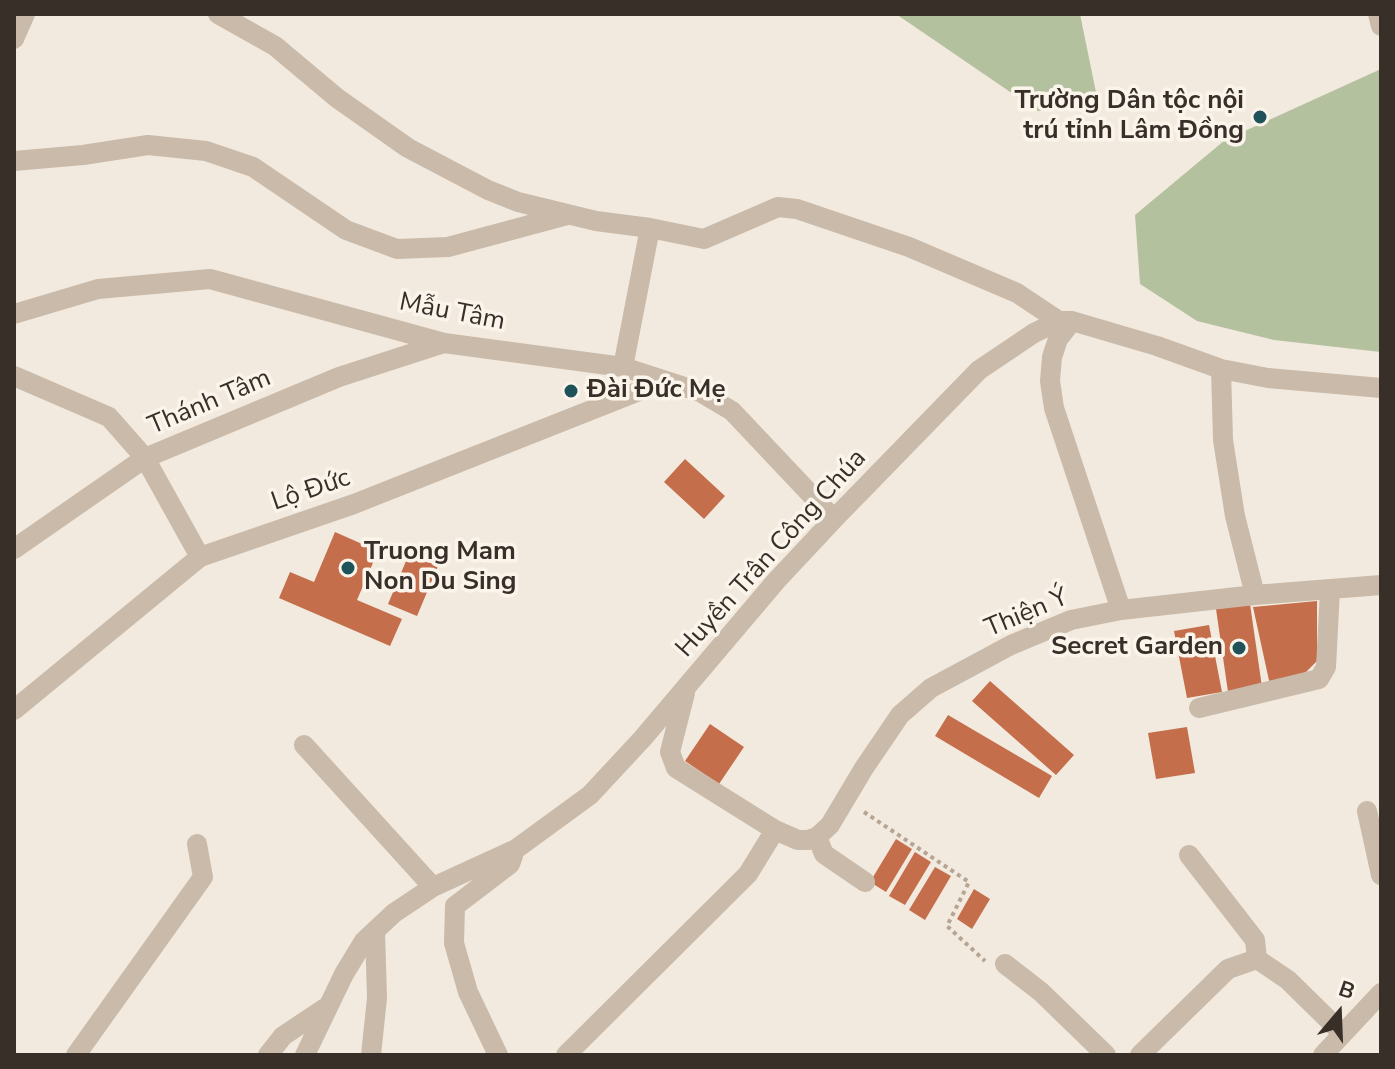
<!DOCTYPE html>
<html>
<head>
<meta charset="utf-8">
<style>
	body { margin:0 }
	#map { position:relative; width:1395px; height:1069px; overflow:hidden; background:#f2eade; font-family:"Nunito Sans",sans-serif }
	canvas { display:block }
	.frame { position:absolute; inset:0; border:16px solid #382f29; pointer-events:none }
	.north { position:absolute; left:1299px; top:973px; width:80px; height:80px; -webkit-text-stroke:6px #faf4eb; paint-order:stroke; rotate:19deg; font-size:22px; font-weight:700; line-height:32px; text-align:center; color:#382f29 }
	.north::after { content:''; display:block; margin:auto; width:28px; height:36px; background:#382f29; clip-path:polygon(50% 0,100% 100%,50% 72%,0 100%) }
</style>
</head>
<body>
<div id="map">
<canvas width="1395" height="1069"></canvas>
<div class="frame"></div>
<div class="north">B</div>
</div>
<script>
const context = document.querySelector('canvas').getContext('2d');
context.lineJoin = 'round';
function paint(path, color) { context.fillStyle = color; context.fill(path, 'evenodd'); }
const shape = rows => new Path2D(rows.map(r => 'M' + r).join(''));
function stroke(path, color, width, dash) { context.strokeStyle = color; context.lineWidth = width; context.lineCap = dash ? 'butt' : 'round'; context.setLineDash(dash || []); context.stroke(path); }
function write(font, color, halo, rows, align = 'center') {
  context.font = font + ' "Nunito Sans",sans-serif'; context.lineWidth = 7; context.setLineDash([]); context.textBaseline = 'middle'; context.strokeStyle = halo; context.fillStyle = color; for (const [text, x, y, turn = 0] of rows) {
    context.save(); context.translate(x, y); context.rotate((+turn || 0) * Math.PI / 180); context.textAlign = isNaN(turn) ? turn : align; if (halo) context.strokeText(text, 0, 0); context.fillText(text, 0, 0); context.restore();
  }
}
paint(shape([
	[896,14,1080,14,1099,107,1038,111],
	[1381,69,1381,352,1274,340,1197,321,1140,284,1135,215,1225,140]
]), '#b4c19e');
paint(shape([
	[685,459,725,496,704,519,664,482],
	[335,532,378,551,357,600,402,619,390,646,279,598,290,572,314,582],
	[409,554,438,566,417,616,388,604],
	[1317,601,1317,661,1302,676,1270,685,1253,607],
	[1250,604,1262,687,1228,692,1216,609],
	[1209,625,1222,692,1187,698,1174,631],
	[990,681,1074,755,1056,775,972,701],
	[948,715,1052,776,1039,798,935,736],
	[710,724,744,747,719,784,685,761],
	[1187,727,1195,773,1156,779,1148,733],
	[896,839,912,849,886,892,870,882],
	[915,852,931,862,905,905,889,896],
	[935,867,951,876,925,920,909,910],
	[974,889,990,899,972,929,957,919]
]), '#c46e4b');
stroke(shape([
	[864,812,969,882,947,926,985,961]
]), '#b6a594', 4, [4, 4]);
stroke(shape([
	[218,14,275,46,337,98,408,148,488,190,518,202,596,221,650,228,704,239,778,207,797,209,909,247,1017,293,1059,321],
	[1378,14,1381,26],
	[14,39,25,14],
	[14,161,83,155,148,145,206,151,253,167,346,230,397,249,448,247,567,215],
	[14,314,98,289,210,279,444,343,623,367,700,392,732,411,834,519],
	[1072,321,1058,339,1052,357,1050,381,1054,408,1121,610],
	[623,367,650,228],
	[1221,369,1223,440,1235,516,1255,595],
	[14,376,109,417,145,458,200,557],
	[14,549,145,458,339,377,444,343],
	[685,693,670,752,676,768,775,830,798,840,808,840,817,837,830,825,864,768,900,715,931,688,1011,645,1071,620,1121,610,1255,595,1381,585],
	[1199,708,1319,679,1326,667,1330,590],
	[14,710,200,557,354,504,662,382],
	[304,745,433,887],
	[1367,811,1381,875],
	[817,837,824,854,865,882],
	[1189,855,1255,940,1257,959],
	[1005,964,1041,992,1106,1055],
	[76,1055,203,877,197,844],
	[268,1055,283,1036,325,1008],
	[305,1055,344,974,364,941,394,913,433,887,516,849,590,795,643,738,776,581,834,519,979,370,1034,333,1059,321,1072,321,1157,346,1221,369,1268,378,1381,388],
	[371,1055,377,998,375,931],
	[498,1055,468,992,454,943,455,906,510,864,513,856],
	[566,1055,748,874,775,830],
	[1140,1055,1228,969,1257,959,1288,980,1342,1033],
	[1323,1055,1381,993]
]), '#cabaaa', 20);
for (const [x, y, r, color] of [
	[1260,117,8,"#1f5259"],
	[571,391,8,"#1f5259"],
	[348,568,8,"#1f5259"],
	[1239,648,8,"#1f5259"]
]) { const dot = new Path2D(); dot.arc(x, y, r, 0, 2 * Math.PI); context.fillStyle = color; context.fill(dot); stroke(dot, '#faf4eb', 3); }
write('bold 26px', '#382f29', '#faf4eb', [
	["Trường Dân tộc nội",1244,102],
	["trú tỉnh Lâm Đồng",1244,132],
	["Đài Đức Mẹ",587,391,"left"],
	["Truong Mam",364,553,"left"],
	["Non Du Sing",364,583,"left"],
	["Secret Garden",1223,648]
], 'right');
write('26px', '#382f29', '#faf4eb', [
	["Mẫu Tâm",452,313,11],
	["Thánh Tâm",210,403,-23],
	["Lộ Đức",311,491,-19],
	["Huyền Trân Công Chúa",772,554,-48],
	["Thiện Ý",1027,614,-23]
]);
</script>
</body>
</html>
